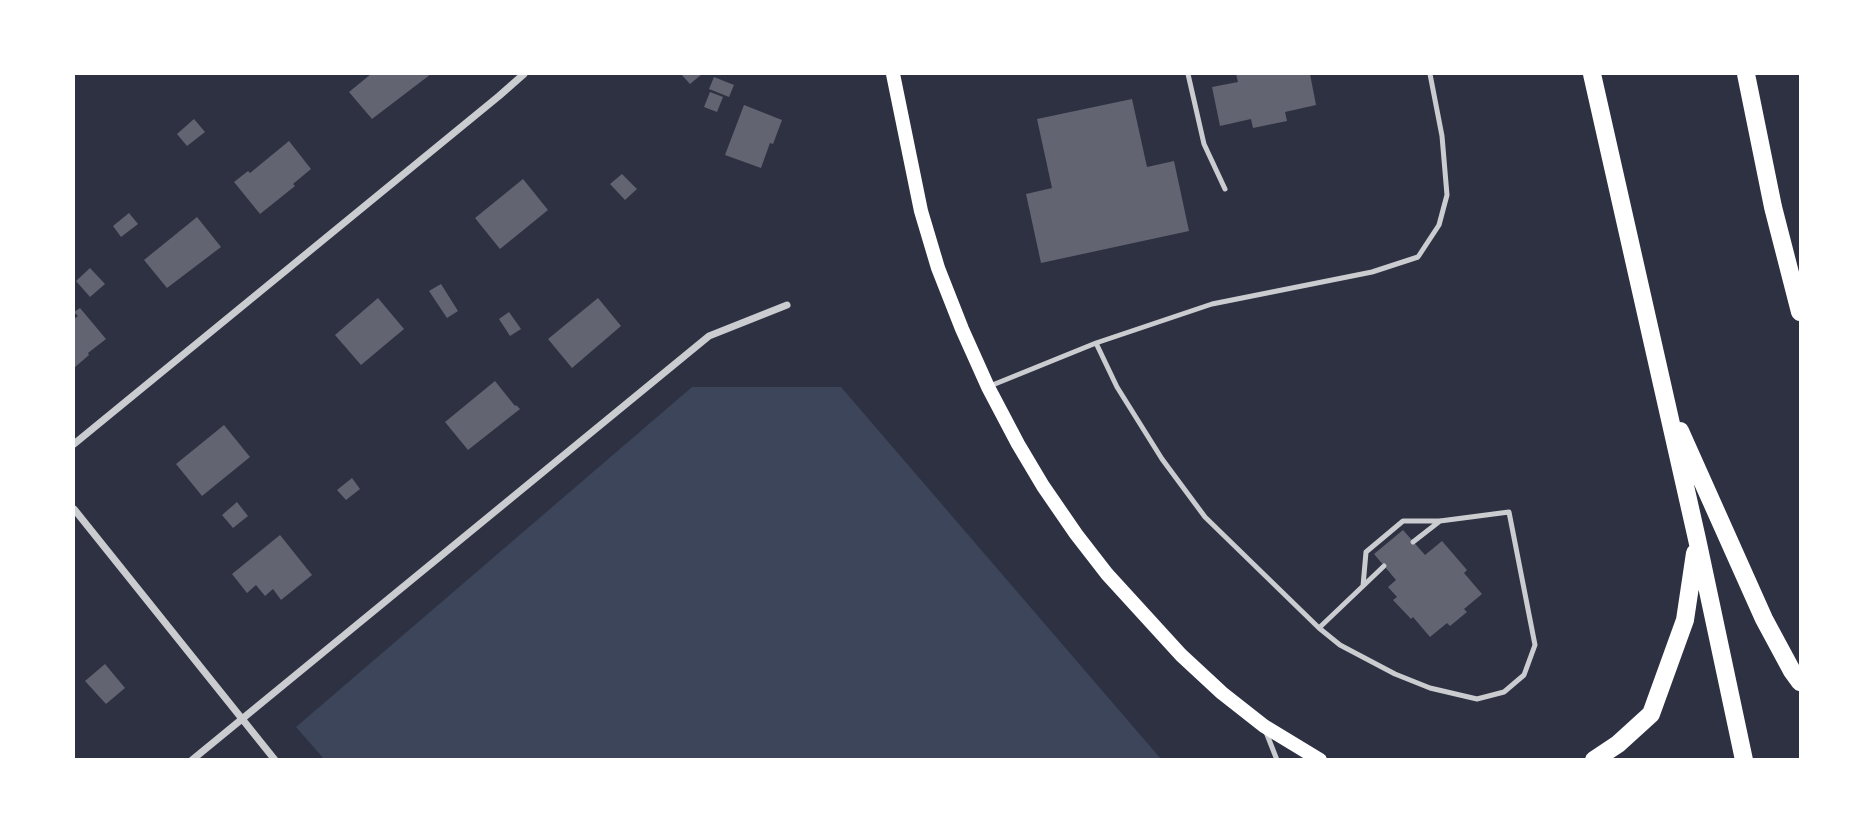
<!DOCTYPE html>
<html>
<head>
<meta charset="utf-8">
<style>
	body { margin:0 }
	#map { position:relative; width:1874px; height:833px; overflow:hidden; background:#2d3142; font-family:"Roboto Condensed",sans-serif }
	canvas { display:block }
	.frame { position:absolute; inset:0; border:75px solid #fff; pointer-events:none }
</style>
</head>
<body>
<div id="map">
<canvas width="1874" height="833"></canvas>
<div class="frame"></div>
</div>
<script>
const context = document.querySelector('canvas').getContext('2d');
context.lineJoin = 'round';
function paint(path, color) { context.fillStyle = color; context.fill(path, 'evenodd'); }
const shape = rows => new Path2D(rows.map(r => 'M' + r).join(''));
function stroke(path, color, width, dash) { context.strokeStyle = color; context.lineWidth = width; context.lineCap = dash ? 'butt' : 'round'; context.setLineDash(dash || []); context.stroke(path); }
paint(shape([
	[692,387,841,387,1161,759,324,759,296,727]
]), '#3c4559');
paint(shape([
	[371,74,431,74,372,119,349,92],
	[681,74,702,74,690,84],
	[1236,74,1310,74,1316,105,1285,112,1287,121,1253,128,1251,119,1220,126,1212,87,1238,82],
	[714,77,734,85,729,97,709,89],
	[710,92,723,97,717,112,704,107],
	[1132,99,1147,167,1174,161,1189,231,1041,263,1026,194,1052,188,1037,119],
	[744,105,782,120,773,144,770,143,761,168,725,155],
	[194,119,205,132,187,146,177,134],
	[289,141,311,169,293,184,295,186,260,214,234,182,248,171,250,173],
	[622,174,637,189,625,200,610,184],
	[523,179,548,210,500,249,475,218],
	[129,213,138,224,121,237,113,226],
	[197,217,221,247,167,288,144,260],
	[90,268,105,284,90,297,76,281],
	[441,284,458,311,447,318,429,291],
	[378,298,404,329,361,365,335,335],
	[598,298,621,326,572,368,548,339],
	[80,308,106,339,88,353,89,355,74,368,74,319,78,316,74,312],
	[509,312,521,329,510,336,499,319],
	[495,381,515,406,516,405,520,409,468,450,445,422],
	[224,425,250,457,202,496,176,464],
	[352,478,360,489,346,500,337,490],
	[237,502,248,516,233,528,222,515],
	[1403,530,1425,555,1442,541,1467,570,1464,573,1482,594,1464,609,1467,612,1450,626,1447,623,1430,637,1413,617,1411,619,1393,600,1397,597,1388,587,1396,580,1374,554],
	[280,535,312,575,281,600,273,589,265,596,256,585,247,593,232,574],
	[105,664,125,688,106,704,85,681]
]), '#626471');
stroke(shape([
	[1188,74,1204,144,1225,189],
	[1096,343,1117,387,1162,459,1205,517,1319,628,1340,645,1395,674,1430,688,1477,699,1504,692,1524,675,1535,645,1509,512,1440,521,1403,521,1366,552,1363,586],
	[990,386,1096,343,1212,304,1372,272,1418,257,1439,225,1447,195,1442,136,1430,74],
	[1413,542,1440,521],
	[1319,628,1384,566],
	[1266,732,1277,760]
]), '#caccd0', 5);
stroke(shape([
	[74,444,499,96,524,74],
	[74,509,275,760],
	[192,760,709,336,787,305]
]), '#caccd0', 7);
stroke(shape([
	[893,74,921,211,938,268,962,329,988,387,1018,444,1043,486,1076,534,1107,574,1181,655,1222,693,1264,726,1320,760]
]), '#fff', 14);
stroke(shape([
	[1592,74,1697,539,1744,760],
	[1746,74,1773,207,1800,312],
	[1680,431,1764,619,1792,671,1800,682],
	[1594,760,1618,744,1651,714,1685,620,1695,553]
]), '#fff', 18);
</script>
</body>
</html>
